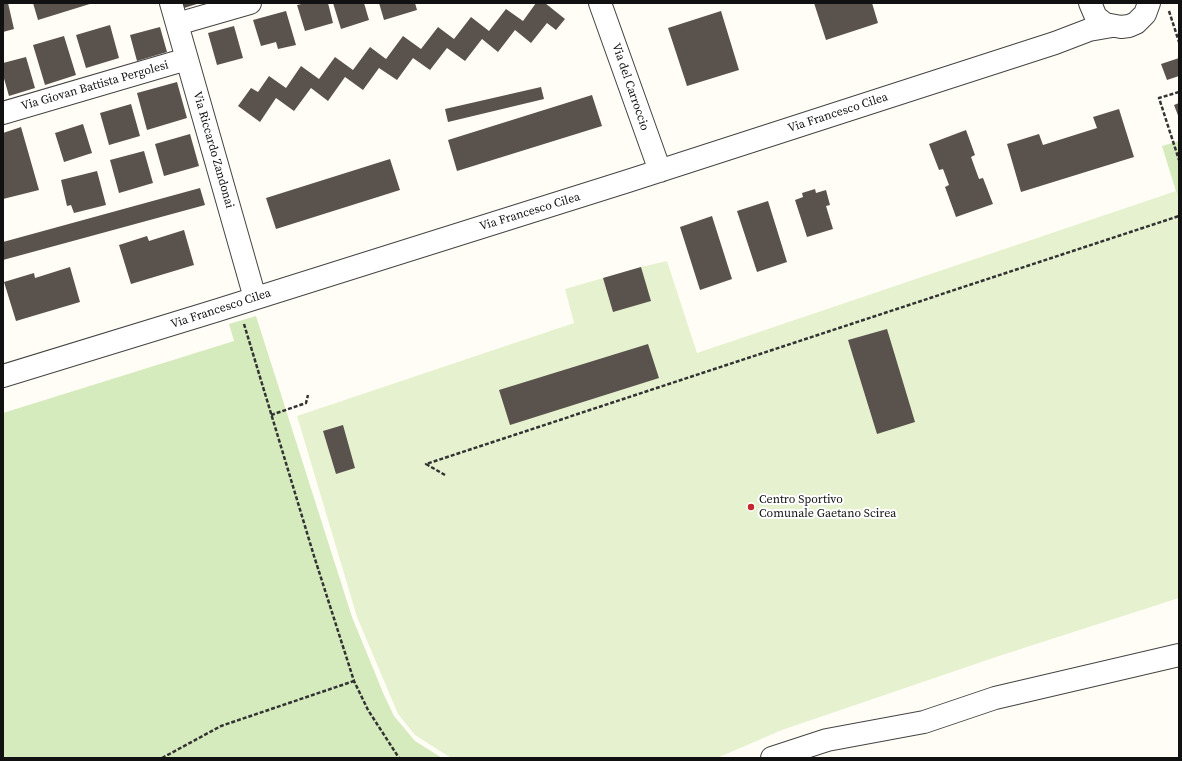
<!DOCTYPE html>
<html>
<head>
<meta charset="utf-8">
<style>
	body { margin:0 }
	#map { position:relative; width:1182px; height:761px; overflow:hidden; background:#fffdf5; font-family:"Source Serif 4",serif }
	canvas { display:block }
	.frame { position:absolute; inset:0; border:4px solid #111; pointer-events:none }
</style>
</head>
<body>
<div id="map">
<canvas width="1182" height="761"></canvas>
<div class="frame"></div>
</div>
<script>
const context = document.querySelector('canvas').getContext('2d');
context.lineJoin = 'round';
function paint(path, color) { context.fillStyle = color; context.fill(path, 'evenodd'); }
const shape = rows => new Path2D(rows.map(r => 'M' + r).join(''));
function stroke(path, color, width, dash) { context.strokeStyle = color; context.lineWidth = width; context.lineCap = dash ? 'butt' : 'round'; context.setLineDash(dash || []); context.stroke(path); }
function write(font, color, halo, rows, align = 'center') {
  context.font = font + ' "Source Serif 4",serif'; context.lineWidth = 4; context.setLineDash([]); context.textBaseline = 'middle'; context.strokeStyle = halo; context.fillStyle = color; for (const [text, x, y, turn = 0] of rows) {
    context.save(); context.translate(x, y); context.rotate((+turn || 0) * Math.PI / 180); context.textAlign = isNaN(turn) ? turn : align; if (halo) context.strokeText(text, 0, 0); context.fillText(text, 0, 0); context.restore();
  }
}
paint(shape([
	[1179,141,1179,201,1162,146],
	[256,316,352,617,384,695,394,716,415,741,442,758,3,758,3,413,234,341,229,324]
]), '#d5ebbd');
paint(shape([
	[1176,191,1179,201,1179,598,999,656,782,730,717,758,451,758,415,735,398,714,357,617,297,416,574,323,565,289,641,267,667,261,697,353]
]), '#e6f2cf');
paint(shape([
	[3,3,8,3,14,29,3,32],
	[33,3,93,3,38,20],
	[179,3,200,3,181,9],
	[306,3,328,3,333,23,305,31,297,5],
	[333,3,364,3,369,20,341,29],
	[379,3,415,3,417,10,384,20],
	[536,3,545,3,565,19,556,30,547,23,531,43,515,30,498,52,482,39,465,61,447,48,430,70,413,58,397,80,379,68,363,90,345,77,328,101,311,88,294,111,276,98,260,122,238,106,251,88,258,92,269,76,286,88,301,66,319,79,335,57,353,70,370,47,386,59,403,36,421,49,438,27,454,39,471,17,489,31,506,9,523,21],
	[814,3,872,3,878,23,826,40],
	[286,11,296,45,278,49,276,42,261,46,253,20],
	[721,11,739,70,687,86,668,28],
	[110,25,119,58,86,68,76,35],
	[234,26,243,58,217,65,208,33],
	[160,27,167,52,137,61,130,35],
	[64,36,76,75,45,85,33,45],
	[26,57,35,88,9,96,3,75,3,63],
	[1179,58,1179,76,1167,80,1161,64],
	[177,82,187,118,147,130,137,93],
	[541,87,544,99,448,122,445,109],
	[592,95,602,126,457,171,448,140],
	[1179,103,1179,118,1174,105],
	[131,104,140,136,109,145,100,113],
	[1119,109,1134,157,1021,192,1007,144,1039,134,1043,145,1097,128,1093,117],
	[83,124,92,153,64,162,55,133],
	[21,127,39,190,3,199,3,133],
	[966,130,975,155,971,157,979,179,983,178,993,204,956,217,945,187,949,185,943,169,939,170,929,144],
	[190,134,199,166,164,176,155,144],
	[144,151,153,183,119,193,110,160],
	[390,159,400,190,276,229,266,198],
	[97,171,106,205,74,213,71,205,67,206,61,180],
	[200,188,205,205,3,260,3,242],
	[815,189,816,193,826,190,830,205,826,206,833,229,807,237,795,200,803,197,802,193],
	[768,201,787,262,757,272,737,211],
	[712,216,732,279,700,290,680,227],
	[184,230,194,265,131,284,119,245,147,236,149,241],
	[70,267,80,302,16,321,4,282,34,273,35,278],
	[641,267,651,301,613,312,603,278],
	[887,329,915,422,877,434,848,340],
	[648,344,659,378,510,425,499,390],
	[343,425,355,468,336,474,323,431]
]), '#5a524d');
const minor = shape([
	[171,3,255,298],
	[600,3,660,171],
	[1090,3,1096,17,1105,24,1121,27,1129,26,1136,23,1145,14,1149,3],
	[177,24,250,3],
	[3,113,187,59],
	[3,376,215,311,628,181,1055,43,1089,30,1112,26],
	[772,758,827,740,924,722,995,698,1179,655]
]);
stroke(minor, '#444', 24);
stroke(shape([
	[1169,11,1179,42],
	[1179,92,1159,98,1179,160],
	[244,324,314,556,354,681,368,710,399,758],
	[271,415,306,403,308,395],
	[445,475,426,464,1179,216],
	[162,758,221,726,354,681]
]), '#333', 2.5, [4, 2]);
stroke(minor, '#fff', 22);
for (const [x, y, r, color] of [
	[751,507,4,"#c4262e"]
]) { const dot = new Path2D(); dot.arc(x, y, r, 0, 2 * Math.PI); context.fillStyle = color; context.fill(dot); stroke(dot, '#fff', 1.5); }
write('12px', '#111', '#fff', [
	["Via Giovan Battista Pergolesi",95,86,-16],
	["Via del Carroccio",630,87,71],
	["Via Francesco Cilea",838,113,-18],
	["Via Riccardo Zandonai",213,150,74],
	["Via Francesco Cilea",530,212,-17],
	["Via Francesco Cilea",221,309,-18]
]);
write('12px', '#111', '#fff', [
	["Centro Sportivo",759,500],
	["Comunale Gaetano Scirea",759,514]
], 'left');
</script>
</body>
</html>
